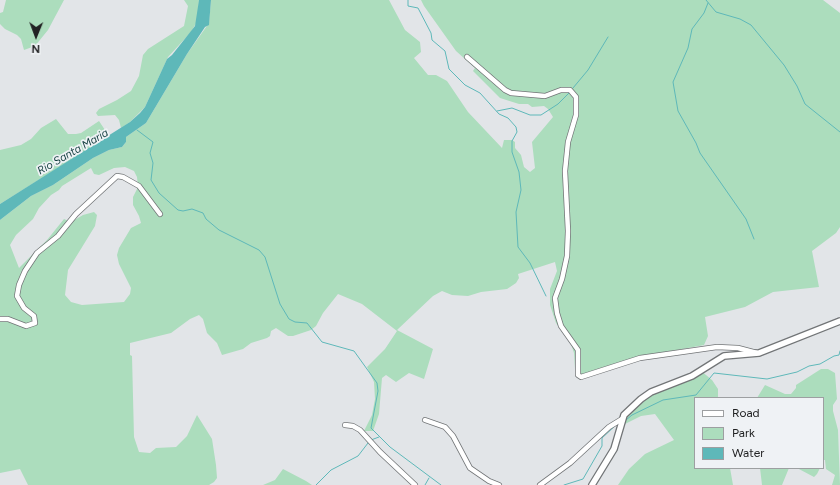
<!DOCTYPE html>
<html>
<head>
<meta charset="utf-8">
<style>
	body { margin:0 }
	#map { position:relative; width:840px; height:485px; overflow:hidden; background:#e2e5e8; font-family:Figtree,sans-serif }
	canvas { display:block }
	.legend { position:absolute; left:694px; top:397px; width:130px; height:72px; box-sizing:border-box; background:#eff2f5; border:1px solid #9d9fa1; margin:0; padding:5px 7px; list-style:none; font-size:12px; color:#212223 }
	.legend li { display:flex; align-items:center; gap:8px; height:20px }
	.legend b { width:20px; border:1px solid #9d9fa1 }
	.north { position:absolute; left:16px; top:16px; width:40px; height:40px; -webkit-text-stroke:3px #eff2f5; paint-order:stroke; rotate:181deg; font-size:11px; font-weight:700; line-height:16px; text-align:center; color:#212223 }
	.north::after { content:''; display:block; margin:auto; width:14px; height:18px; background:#212223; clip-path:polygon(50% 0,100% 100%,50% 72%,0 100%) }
</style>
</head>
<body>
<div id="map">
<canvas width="840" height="485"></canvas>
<ul class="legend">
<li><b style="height:5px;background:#fff"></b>Road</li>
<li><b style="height:11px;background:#acddbd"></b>Park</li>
<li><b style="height:11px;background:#5eb8b9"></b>Water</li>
</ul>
<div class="north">N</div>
</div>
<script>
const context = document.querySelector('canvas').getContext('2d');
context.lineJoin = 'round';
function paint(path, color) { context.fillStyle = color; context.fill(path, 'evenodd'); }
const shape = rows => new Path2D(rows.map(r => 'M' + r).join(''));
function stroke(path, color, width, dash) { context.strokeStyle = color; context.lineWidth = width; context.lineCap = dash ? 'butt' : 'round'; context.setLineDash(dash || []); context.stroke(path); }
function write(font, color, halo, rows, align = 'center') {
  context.font = font + ' Figtree,sans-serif'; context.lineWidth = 3.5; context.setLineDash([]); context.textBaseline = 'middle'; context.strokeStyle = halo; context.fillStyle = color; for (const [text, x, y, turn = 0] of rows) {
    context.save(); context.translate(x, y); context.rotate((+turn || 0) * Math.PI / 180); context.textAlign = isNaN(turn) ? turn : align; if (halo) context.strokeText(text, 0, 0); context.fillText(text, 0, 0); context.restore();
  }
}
paint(shape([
	[6,0,64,0,48,30,35,46,24,50,21,39,17,35,5,29,0,24,0,13,3,12],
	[184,0,199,0,198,20,191,32,168,57,145,107,130,122,121,128,119,120,115,115,98,116,96,113,99,109,117,100,131,91,139,76,143,55,148,49,184,26,188,6],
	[211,0,389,0,405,30,420,42,421,52,414,58,428,75,436,75,447,81,468,112,502,148,504,140,512,140,515,142,515,148,521,155,524,167,530,172,535,168,532,142,553,117,548,109,544,106,532,107,528,104,519,104,500,98,473,71,475,68,456,51,424,6,421,0,823,0,840,13,840,227,836,233,812,251,819,287,773,292,745,307,705,317,708,336,704,345,640,357,604,367,580,375,578,375,575,369,574,353,571,344,556,323,550,305,550,289,557,271,555,262,518,274,519,278,516,283,507,289,481,292,468,296,452,295,442,291,433,296,397,330,433,349,424,379,409,373,396,382,386,375,382,378,379,414,373,431,364,431,372,415,375,399,374,382,367,367,385,349,397,331,362,304,338,294,323,313,316,326,311,330,293,336,288,336,276,328,271,331,270,336,267,338,251,343,243,349,222,355,217,343,207,333,203,319,199,315,190,319,171,333,130,343,130,355,132,356,134,437,139,452,150,453,156,448,176,447,187,436,197,415,212,439,216,465,217,478,214,482,209,485,28,485,20,469,0,473,0,220,31,196,53,185,93,158,109,150,122,147,126,142,126,137,146,123,187,54,209,23],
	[125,167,134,171,137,177,138,187,133,197,133,205,139,216,141,223,131,228,119,248,117,255,119,264,131,288,130,294,124,302,82,305,71,302,65,295,68,270,95,226,97,215,94,212,83,215,71,222,64,219,47,240,19,268,10,245,16,235,33,219,39,208,51,195,59,190,62,186,91,168,94,174,99,175,114,168],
	[56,119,68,134,76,134,81,133,99,121,109,136,0,204,0,150,21,145,31,139,41,128],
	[821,369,828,369,835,373,837,399,833,405,833,411,838,430,840,485,832,485,835,475,826,469,825,460,823,460,823,398,757,398,765,385,785,394,791,394,796,388,796,385],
	[700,370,712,380,718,389,718,398,695,398,695,468,730,468,733,485,618,485,629,469,645,454,674,440,655,414,641,416,623,425,619,425,636,402],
	[760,468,789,468,782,485,762,485],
	[797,468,820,468,817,474,814,477],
	[283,469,306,481,312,485,263,485,275,480]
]), '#acddbd');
paint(shape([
	[199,0,211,0,209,25,205,27,187,54,146,123,126,137,126,142,122,147,109,150,93,158,53,185,31,196,0,220,0,204,130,122,140,113,145,107,167,59,172,55,195,26]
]), '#5eb8b9');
stroke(shape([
	[408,0,408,6,418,8,431,33,432,40,445,51,449,69,465,85,480,93,499,114,508,118,516,127,517,132,512,141,512,152,519,172,521,190,516,212,518,247,530,263,546,296],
	[706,0,716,12,740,19,751,25,784,65,797,86,805,104,840,132],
	[708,3,704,13,692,29,688,48,673,82,678,111,696,143,700,153,746,219,754,239],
	[573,88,588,70,608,37],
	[497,111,512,108,530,115,541,115,558,104,569,93],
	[137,130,153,142,150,153,153,163,151,180,159,193,178,210,183,211,192,209,203,213,206,219,219,230,259,250,265,257,280,304,289,319,295,322,307,323,322,342,354,351,377,383,378,391,371,428,390,447,441,485],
	[626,420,632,415,663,400,696,395,714,373,767,379,797,372,809,366,820,364,834,356,839,355,840,351],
	[371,440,379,437],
	[316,485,331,470,358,456,368,443],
	[425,485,429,478],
	[564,485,583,479,602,446,602,438,616,425]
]), '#5eb8b9', 1);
const minor = shape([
	[467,57,505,90,511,93,545,96,561,90,570,90,576,97,576,115,568,142,565,171,568,231,567,256,562,279,555,298,557,313,561,326,578,350,578,375,581,377,640,358,717,347,738,348,757,353],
	[0,319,8,319,26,326,35,323,34,316,24,308,17,296,19,285,25,271,37,253,58,236,76,214,117,176,123,177,139,186,160,214],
	[425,420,445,427,453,436,470,468,489,481,499,485],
	[345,425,353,426,360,430,380,452,415,485],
	[540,485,570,463,609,427,622,419]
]);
const tertiary = shape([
	[592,485,614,449,624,415,641,399,651,392,692,376,724,356,759,353,840,321]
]);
stroke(minor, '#727577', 6);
stroke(tertiary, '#727577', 8);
stroke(minor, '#fff', 4.5);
stroke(tertiary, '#fff', 5.5);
write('italic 11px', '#113c3d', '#eff2f5', [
	["Rio Santa Maria",73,152,-30]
]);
</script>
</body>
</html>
